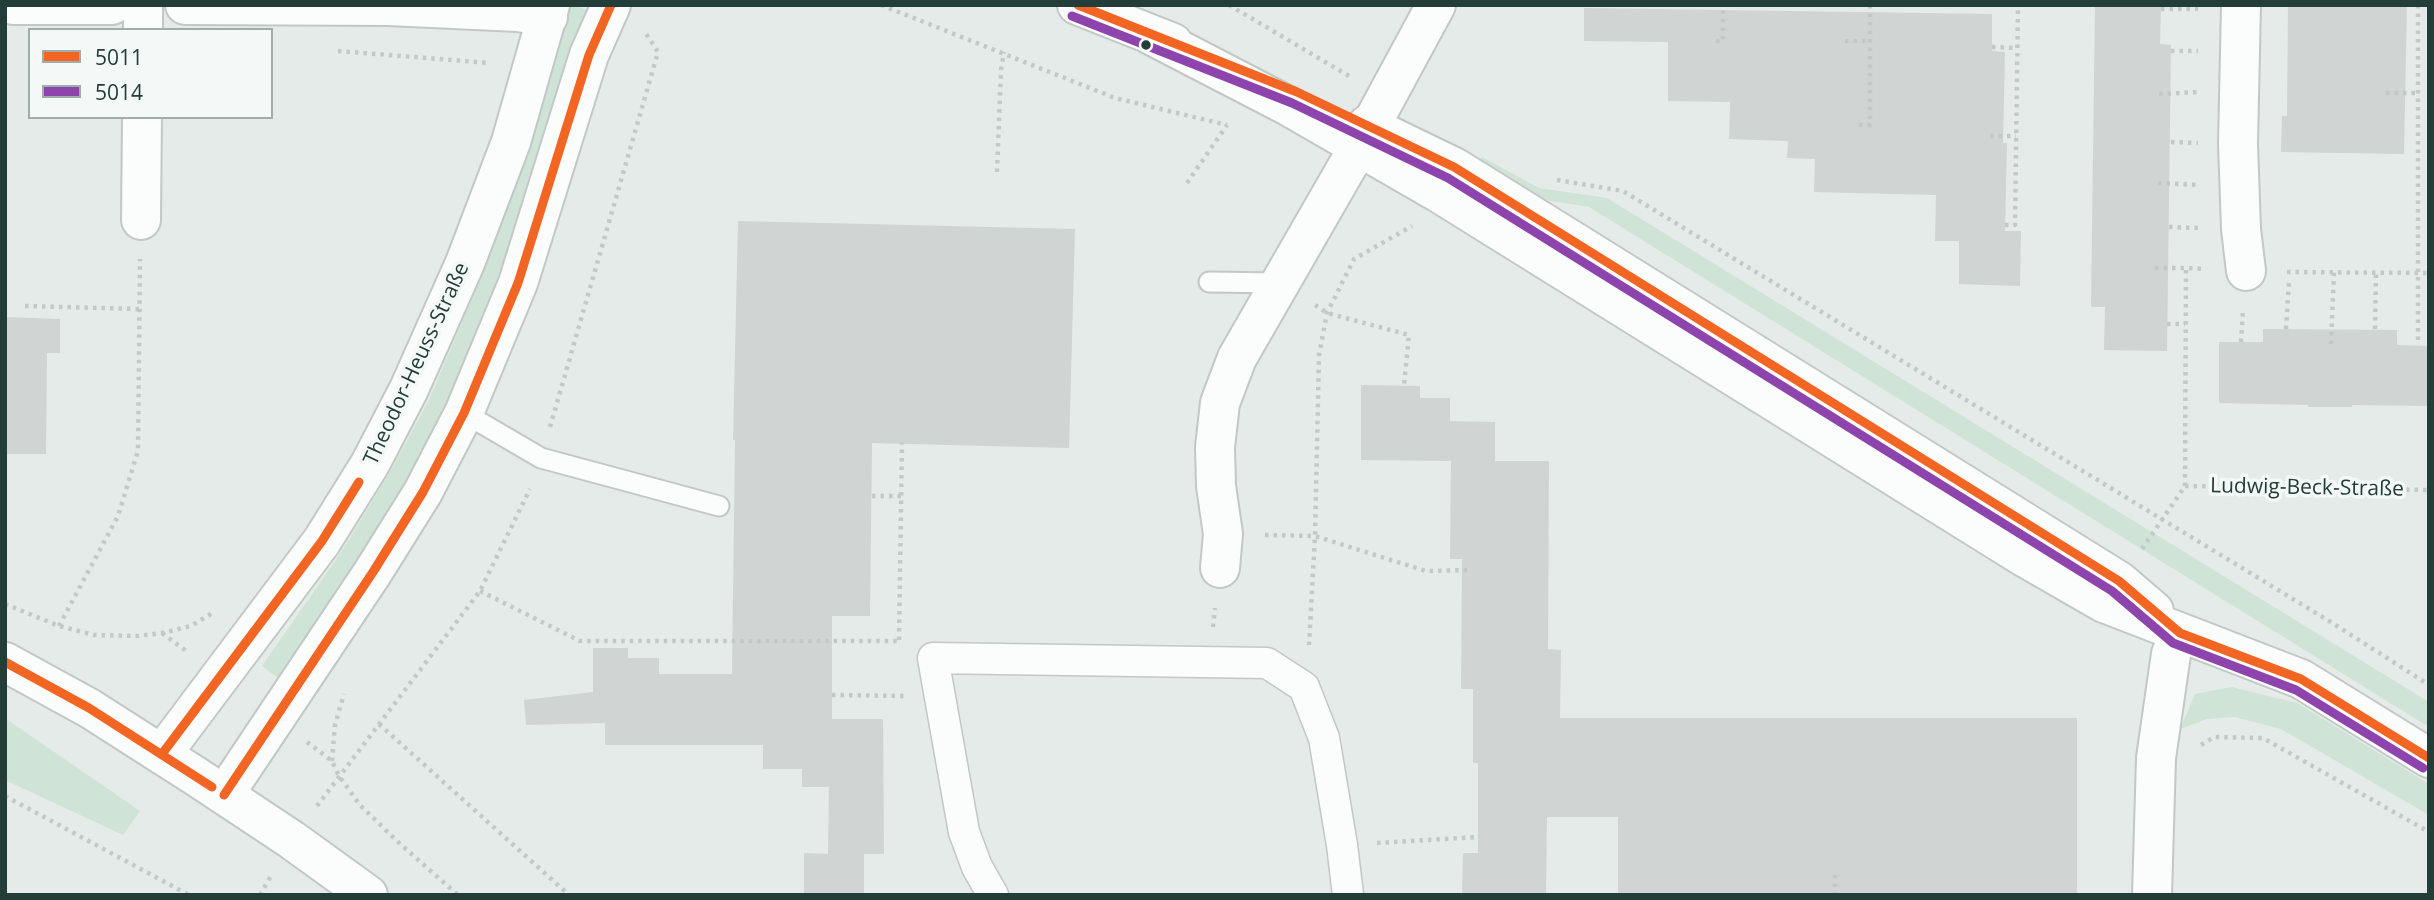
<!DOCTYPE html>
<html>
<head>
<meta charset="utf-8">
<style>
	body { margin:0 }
	#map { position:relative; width:2434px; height:900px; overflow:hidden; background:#e5ebe8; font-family:"Open Sans",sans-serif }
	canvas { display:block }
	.frame { position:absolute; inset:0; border:7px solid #233d39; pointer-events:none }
	.legend { position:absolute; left:28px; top:28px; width:245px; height:91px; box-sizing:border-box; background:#f4f9f7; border:2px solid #a0aeab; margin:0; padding:9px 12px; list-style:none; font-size:21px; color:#233d39 }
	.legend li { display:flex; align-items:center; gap:14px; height:35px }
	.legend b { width:35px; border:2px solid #a0aeab }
</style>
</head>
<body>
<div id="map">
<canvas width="2434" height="900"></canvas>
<div class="frame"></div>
<ul class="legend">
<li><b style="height:9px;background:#f26522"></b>5011</li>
<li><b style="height:9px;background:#8e44ad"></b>5014</li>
</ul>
</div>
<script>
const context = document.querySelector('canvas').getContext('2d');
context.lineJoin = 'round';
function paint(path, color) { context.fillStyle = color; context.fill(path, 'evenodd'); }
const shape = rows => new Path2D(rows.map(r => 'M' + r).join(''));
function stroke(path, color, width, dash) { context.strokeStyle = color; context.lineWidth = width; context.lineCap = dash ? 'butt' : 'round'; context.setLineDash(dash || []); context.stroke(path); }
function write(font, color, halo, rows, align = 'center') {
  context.font = font + ' "Open Sans",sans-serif'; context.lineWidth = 7; context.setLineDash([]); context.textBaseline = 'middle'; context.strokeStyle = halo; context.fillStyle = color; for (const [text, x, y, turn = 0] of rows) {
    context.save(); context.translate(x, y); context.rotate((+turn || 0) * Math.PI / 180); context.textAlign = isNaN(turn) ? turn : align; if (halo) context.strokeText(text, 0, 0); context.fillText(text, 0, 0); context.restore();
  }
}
paint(shape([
	[565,5,574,5,589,11,535,187,454,409,282,681,262,666,342,551,389,474,430,398,484,269,513,181],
	[1482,157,1539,188,1607,198,2429,702,2429,727,1589,207,1527,197,1475,166],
	[2232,687,2297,703,2429,784,2429,815,2281,729,2235,717,2207,719,2180,729,2195,694],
	[5,718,140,811,123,835,5,780]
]), '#cfe3d6');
paint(shape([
	[2095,5,2161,5,2160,44,2171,45,2167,351,2104,350,2105,307,2091,307],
	[2288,5,2407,5,2404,154,2281,152,2282,116,2287,116],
	[1584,8,1992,14,1992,51,2005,52,2003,143,2007,143,2005,231,2021,231,2020,286,1959,284,1959,241,1935,241,1936,195,1814,192,1815,159,1787,158,1788,141,1729,139,1730,102,1668,101,1668,42,1584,41],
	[738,221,1075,229,1069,448,872,443,870,616,832,616,832,719,883,719,884,854,864,854,864,895,804,895,804,853,828,854,829,787,802,787,802,769,763,769,763,745,605,745,605,723,526,725,524,700,593,692,593,648,628,648,628,658,659,658,659,674,732,674,735,440,733,440],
	[5,317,60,319,60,353,47,353,46,454,5,454],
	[2263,329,2397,330,2397,345,2429,346,2429,406,2352,405,2352,407,2308,407,2308,405,2219,403,2219,342,2263,342],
	[1361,385,1420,386,1420,398,1450,398,1450,421,1495,422,1495,461,1549,461,1548,649,1561,650,1560,718,2077,718,2077,895,1618,895,1618,817,1547,817,1546,895,1462,895,1463,853,1478,853,1478,763,1473,763,1473,689,1461,689,1462,559,1450,559,1451,461,1361,460]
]), '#d0d4d3');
const service = shape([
	[1209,282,1281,283],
	[464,413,541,458,719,506]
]);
const pedestrian = shape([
	[993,895,977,867,964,832,933,658,1267,663,1304,687,1324,738,1342,845,1348,895]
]);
const minor = shape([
	[13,5,112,5],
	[185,5,388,6,518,12,548,17],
	[2241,5,2238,144,2241,229,2246,271],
	[143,30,143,5],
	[141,220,142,117],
	[1220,568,1223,534,1216,486,1215,447,1220,403,1237,358,1370,127,1436,5],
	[2152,895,2156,758,2171,654,2180,633]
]);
const tertiary = shape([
	[1077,5,1173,43],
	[1149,34,1290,107,1439,193,2024,557,2104,603,2301,679,2429,758],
	[1367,125,1454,167,2119,581,2154,611]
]);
const secondary = shape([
	[5,662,89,708,197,777,292,840,368,895],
	[162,754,322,541,370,464,409,389,465,263,511,142,550,5],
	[224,795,373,572,423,492,464,413,518,283,589,55,611,5]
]);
stroke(service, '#c2c8c6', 23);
stroke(pedestrian, '#c2c8c6', 33);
stroke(minor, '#c2c8c6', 42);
stroke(tertiary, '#c2c8c6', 42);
stroke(secondary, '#c1c8c6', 42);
stroke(shape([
	[881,5,1115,98,1227,125],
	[1229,5,1349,76],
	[2418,5,2418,345],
	[2161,9,2198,9],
	[1716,41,1723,41,1723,5],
	[1845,41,1870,41],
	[1992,47,2017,48],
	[338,51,490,63],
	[2171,51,2198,51],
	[2386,93,2417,93],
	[2159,94,2200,92],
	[1859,125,1870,125,1870,5],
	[1990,136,2016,136],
	[2171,142,2198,143],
	[997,172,1001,70,1004,52],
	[1557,180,1623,191,2334,624,2429,685],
	[1187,183,1227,125],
	[2158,183,2199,185],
	[2005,225,2015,225,2018,5],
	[2169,227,2200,228],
	[2155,268,2186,268],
	[2287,272,2429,273],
	[1315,305,1327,313,1409,335,1404,385],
	[25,306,139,309],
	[2167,324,2185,324],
	[2286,329,2289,281],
	[2375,329,2376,273],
	[2241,342,2243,310],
	[2331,344,2334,272],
	[550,427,658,52,645,32],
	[2185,486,2186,268,2205,269],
	[2185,486,2429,490],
	[872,496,901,496],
	[1265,535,1315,536,1426,571,1472,570],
	[2142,549,2185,486],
	[480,591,580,641,901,641],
	[5,604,59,626,94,635,137,636,162,633,191,626,214,612],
	[59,626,118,516,138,451,140,259],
	[1213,627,1215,608],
	[162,633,189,653],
	[899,640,902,443],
	[1309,645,1315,536,1319,355,1327,313,1354,259,1412,226],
	[832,695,904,696],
	[379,724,569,895],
	[307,742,332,761,339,776,360,805,399,843,458,895],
	[2201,745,2214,737,2263,738,2429,832],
	[332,761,335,725,344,694],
	[5,796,189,895],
	[317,806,480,591,530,489],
	[1377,843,1478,837],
	[1835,875,1835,895],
	[260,895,272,874]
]), '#c2cac8', 4.5, [3.5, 5]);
stroke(service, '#fbfcfc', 19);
stroke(pedestrian, '#fbfcfc', 30);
stroke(minor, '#fbfcfc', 38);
stroke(tertiary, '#fbfcfc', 38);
stroke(secondary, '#fbfcfc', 38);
stroke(shape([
	[1078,5,1297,92,1454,167,2119,581,2180,633,2301,679,2429,758],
	[5,662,89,708,212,787],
	[162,754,322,541,359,482],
	[224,795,373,572,423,492,464,413,518,283,589,55,611,5]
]), '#f26522', 9);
stroke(shape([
	[1072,16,1292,103,1448,178,2112,591,2173,643,2296,690,2423,768]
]), '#8e44ad', 9);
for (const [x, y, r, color] of [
	[1146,45,6,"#233d39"]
]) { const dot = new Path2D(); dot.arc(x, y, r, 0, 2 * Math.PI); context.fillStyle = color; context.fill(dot); stroke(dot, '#f4f9f7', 2.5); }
write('21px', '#233d39', '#f4f9f7', [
	["Theodor-Heuss-Straße",417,364,-65],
	["Ludwig-Beck-Straße",2307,488,1]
]);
</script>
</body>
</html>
